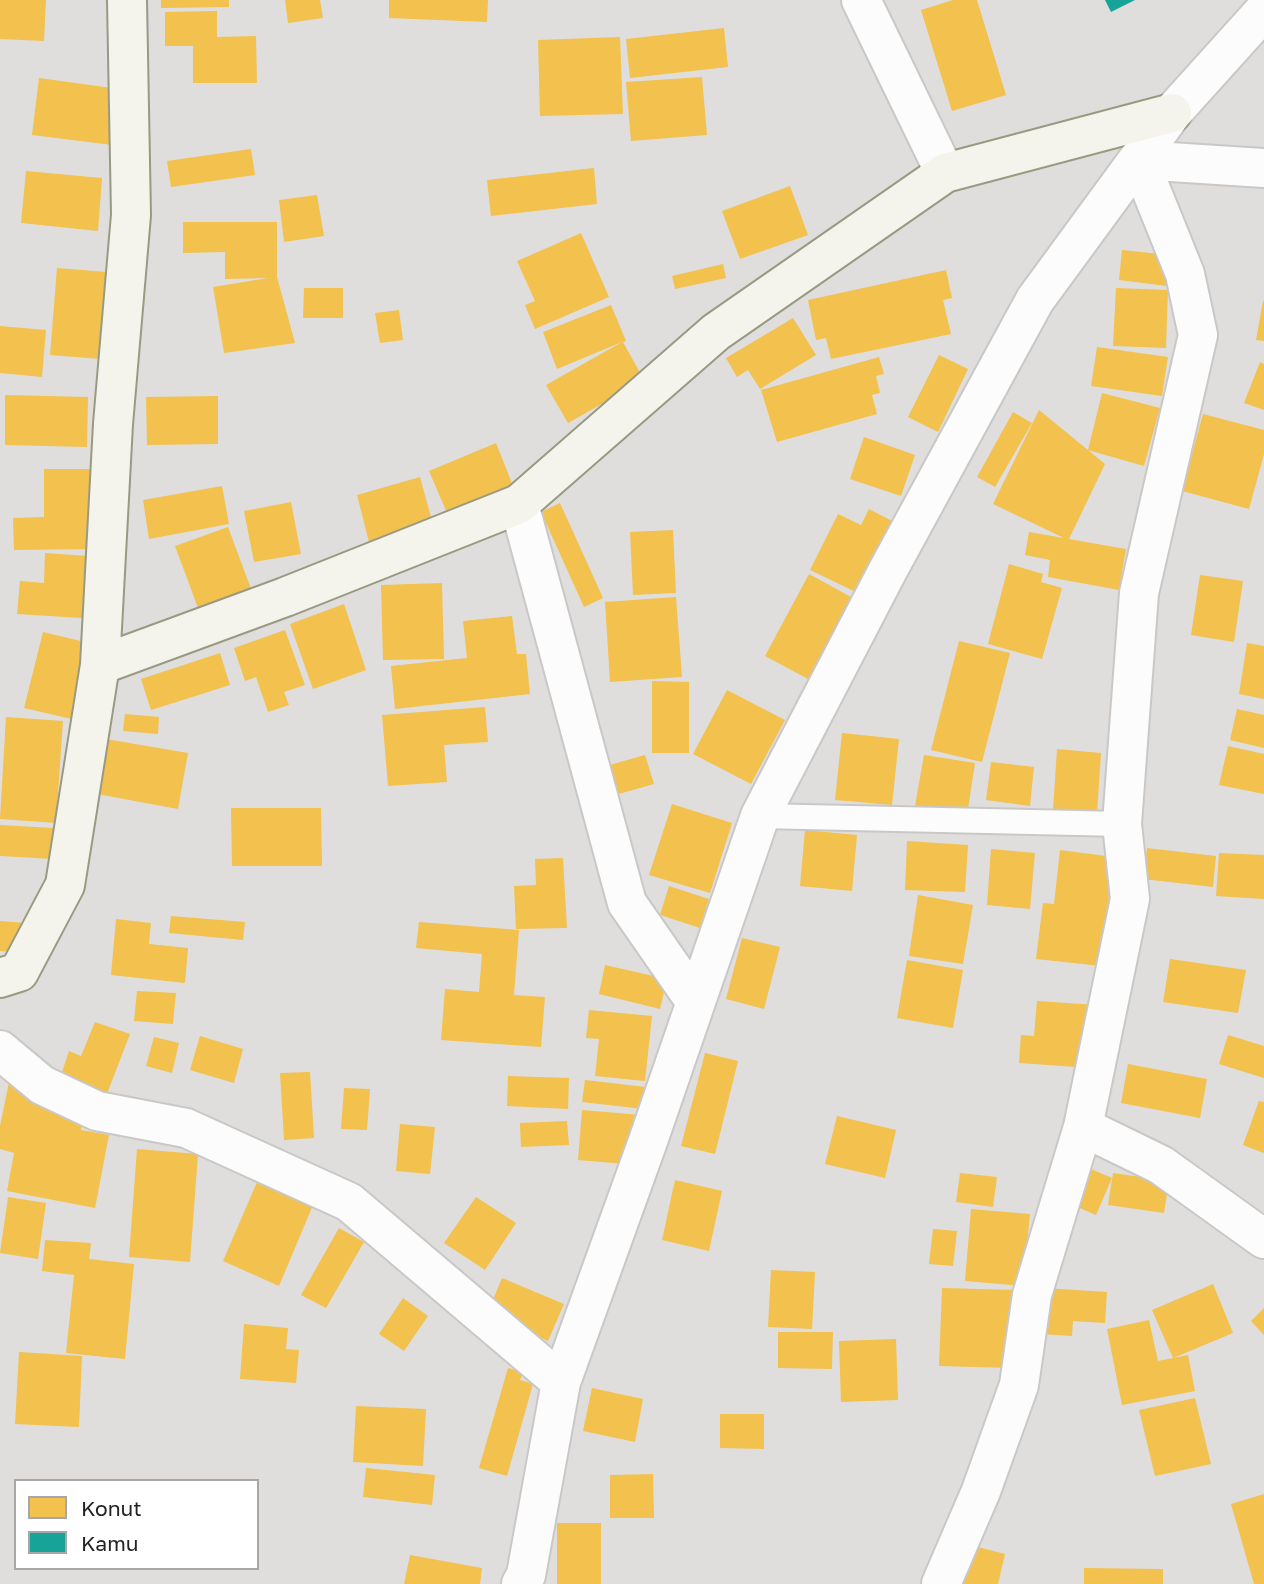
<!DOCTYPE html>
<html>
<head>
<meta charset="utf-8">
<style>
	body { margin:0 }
	#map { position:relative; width:1264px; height:1584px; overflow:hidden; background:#f0eeeb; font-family:"Golos Text",sans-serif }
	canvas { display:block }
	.legend { position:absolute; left:14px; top:1479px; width:245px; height:91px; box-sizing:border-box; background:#fff; border:2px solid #a7a7a7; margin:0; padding:9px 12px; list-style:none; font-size:21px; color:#222 }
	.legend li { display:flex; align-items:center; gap:14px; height:35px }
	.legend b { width:35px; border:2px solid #a7a7a7 }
</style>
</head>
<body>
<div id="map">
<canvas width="1264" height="1584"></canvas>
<ul class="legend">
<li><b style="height:19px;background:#f2c14e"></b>Konut</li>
<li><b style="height:19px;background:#17a398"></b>Kamu</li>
</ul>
</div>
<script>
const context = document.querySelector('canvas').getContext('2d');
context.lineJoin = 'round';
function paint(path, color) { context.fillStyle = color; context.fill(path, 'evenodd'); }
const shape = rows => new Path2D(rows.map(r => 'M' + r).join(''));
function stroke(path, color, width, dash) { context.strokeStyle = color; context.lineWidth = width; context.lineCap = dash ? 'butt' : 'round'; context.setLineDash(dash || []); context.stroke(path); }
paint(shape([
	[0,0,1264,0,1264,1584,0,1584],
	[16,1481,257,1481,257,1568,16,1568]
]), '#dfdedc');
paint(shape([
	[0,0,46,0,44,41,0,39],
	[161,0,229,0,229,7,161,8],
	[285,0,320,0,323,18,288,23],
	[389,0,488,0,487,22,389,18],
	[953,0,977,0,1006,95,952,111,921,10],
	[217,11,217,37,256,36,257,83,193,83,193,46,165,46,165,12],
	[724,28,728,67,630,78,626,39],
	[620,37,623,114,540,116,538,40],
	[702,77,707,135,631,141,626,82],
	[39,78,119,89,112,145,32,135],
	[251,149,255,175,171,187,167,161],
	[594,168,597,204,491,216,487,180],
	[26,171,102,178,98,231,21,223],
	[790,186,808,235,740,259,722,211],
	[317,195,324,236,284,242,279,200],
	[183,222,277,222,277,277,295,343,224,353,213,287,268,278,225,279,225,252,183,253],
	[581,233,609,297,535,329,525,305,535,301,517,261],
	[1122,250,1170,255,1167,286,1119,280],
	[723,264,726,278,675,289,672,276],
	[57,268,120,273,113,360,50,355],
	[946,270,952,298,943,300,951,334,831,359,826,338,816,340,808,300],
	[304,288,343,288,343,318,303,318],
	[1116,288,1168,290,1166,348,1113,346],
	[1263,301,1264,301,1264,341,1256,340],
	[611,305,626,341,623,342,644,380,568,423,546,385,622,342,557,369,543,332],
	[399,310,403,340,380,343,375,313],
	[793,318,816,355,760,389,748,370,737,377,726,358],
	[0,326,46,330,42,377,0,373],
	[1097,347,1168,357,1162,396,1091,386],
	[939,355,968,369,938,432,908,417],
	[879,357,884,374,876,376,880,393,872,395,877,414,777,442,761,390],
	[1260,362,1264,364,1264,410,1244,403],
	[1102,393,1160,408,1144,466,1088,450],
	[5,395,88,397,87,447,5,445],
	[218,396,218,444,147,445,146,397],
	[1039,410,1105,464,1069,539,1126,549,1119,590,1048,577,1050,560,1025,555,1029,532,1064,538,993,504],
	[1013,412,1032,423,995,487,977,477],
	[1203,414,1264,430,1264,454,1249,509,1182,491],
	[864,437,915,455,901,496,850,479],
	[496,443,513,486,447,513,429,471],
	[44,469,98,469,99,549,14,550,13,518,44,517],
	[420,477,434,528,370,546,357,495],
	[222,486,229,524,149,539,143,500],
	[291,502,301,554,254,562,244,511],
	[560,503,603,598,584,607,541,512],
	[869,509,894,522,860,594,810,570,838,514,861,525],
	[228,527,254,597,201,616,175,546],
	[673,530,676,593,633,595,630,532],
	[45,553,102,557,98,619,17,614,20,581,44,583],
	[1009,564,1043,574,1041,582,1062,588,1042,659,988,644],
	[809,574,853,598,810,680,765,656],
	[1200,575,1243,581,1234,642,1191,635],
	[442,583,444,659,383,660,381,585],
	[676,597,682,677,610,682,605,602],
	[344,604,366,670,313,689,290,624],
	[512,616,517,654,526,654,530,694,395,709,391,666,467,658,463,621],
	[285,630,305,685,284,692,289,705,268,712,256,677,245,681,234,648],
	[43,632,93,644,76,720,24,708],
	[959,641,1010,653,982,762,931,750],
	[1247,643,1264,646,1264,699,1239,694],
	[220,653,230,685,151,710,141,679],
	[652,681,689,682,689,753,652,753],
	[727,690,785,720,751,784,693,754],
	[485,707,488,742,444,745,447,782,388,786,382,715],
	[1237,709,1264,715,1264,748,1230,740],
	[125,714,159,717,158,734,123,731],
	[6,717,63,721,56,823,0,819],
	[842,733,899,739,892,805,835,800],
	[106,739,188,753,178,809,97,794],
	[1228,746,1264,754,1264,794,1219,785],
	[1057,749,1101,753,1097,814,1053,810],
	[645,755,654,784,608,797,599,768],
	[924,755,975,763,967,815,915,806],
	[991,762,1034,767,1030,806,986,800],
	[672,804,732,823,710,893,649,875],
	[231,808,321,808,322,866,232,866],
	[0,825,54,828,53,859,0,856],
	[805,830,857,835,852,891,800,886],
	[907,841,968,845,965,892,905,890],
	[1147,848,1216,856,1213,887,1143,879],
	[991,849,1035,853,1030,909,987,905],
	[1060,850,1114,857,1101,966,1036,959,1043,903,1054,904],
	[1219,853,1264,855,1264,899,1216,896],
	[563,858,567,928,516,929,514,886,536,885,535,859],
	[669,886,709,899,700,928,660,915],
	[918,895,973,905,963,964,909,956],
	[171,916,245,922,243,940,169,933],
	[116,919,151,923,149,944,188,948,185,983,111,975],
	[0,921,27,923,25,953,0,951],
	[419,922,519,930,514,995,545,997,541,1047,441,1040,445,989,479,992,482,954,416,948],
	[742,938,780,947,764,1009,726,999],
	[1170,959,1246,970,1238,1013,1163,1002],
	[907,960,963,970,953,1028,897,1018],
	[605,965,667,979,660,1009,599,994],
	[137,991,176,993,173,1024,134,1021],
	[1037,1001,1096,1005,1091,1068,1019,1063,1021,1035,1034,1036],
	[589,1010,652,1016,645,1081,595,1076,599,1039,586,1038],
	[95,1022,130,1034,103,1104,57,1087,69,1051,81,1056],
	[1228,1035,1264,1046,1264,1078,1219,1064],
	[200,1036,243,1049,234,1083,190,1070],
	[154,1037,179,1043,172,1073,146,1066],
	[705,1053,738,1061,715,1154,681,1146],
	[1128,1064,1207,1079,1200,1118,1121,1103],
	[310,1072,314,1138,284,1140,280,1073],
	[508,1076,569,1078,568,1109,507,1106],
	[585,1080,646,1087,643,1109,582,1102],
	[9,1082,58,1103,56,1114,83,1120,81,1130,109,1135,95,1208,7,1191,14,1153,0,1149,0,1126],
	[344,1088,370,1089,367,1130,341,1129],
	[1259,1101,1264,1102,1264,1153,1243,1145],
	[582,1110,641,1115,637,1165,578,1160],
	[837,1116,896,1130,885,1178,825,1164],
	[567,1121,569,1145,521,1147,520,1123],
	[400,1124,435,1127,430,1174,396,1171],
	[137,1149,198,1154,190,1262,129,1257],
	[1084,1166,1112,1178,1096,1215,1068,1203],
	[960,1173,997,1177,993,1207,956,1202],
	[1113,1173,1169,1181,1164,1213,1108,1205],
	[675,1180,722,1191,709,1251,662,1240],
	[257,1182,313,1205,279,1286,223,1261],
	[8,1197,46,1203,38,1259,0,1253],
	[476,1197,516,1223,485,1270,444,1243],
	[971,1209,1030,1214,1023,1286,965,1281],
	[339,1228,364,1242,326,1308,301,1295],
	[933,1229,957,1231,953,1266,929,1264],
	[45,1240,91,1243,89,1259,134,1264,125,1359,66,1353,74,1275,42,1271],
	[771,1270,815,1272,812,1329,768,1327],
	[502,1278,564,1304,548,1341,487,1314],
	[1213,1284,1233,1333,1173,1358,1152,1310],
	[942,1288,1016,1290,1013,1368,939,1366],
	[1044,1288,1107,1292,1105,1323,1073,1321,1072,1336,1041,1334],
	[403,1298,428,1316,404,1351,379,1334],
	[1264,1308,1264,1335,1251,1321],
	[1149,1320,1158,1361,1188,1355,1195,1391,1122,1405,1107,1329],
	[244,1324,288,1328,286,1349,299,1350,296,1383,240,1379],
	[778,1332,833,1332,832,1369,778,1368],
	[896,1339,898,1400,841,1402,839,1341],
	[19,1352,82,1356,79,1427,15,1424],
	[508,1368,523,1372,520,1380,533,1384,507,1476,479,1468],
	[592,1388,643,1399,635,1442,583,1431],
	[1195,1398,1211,1464,1155,1476,1139,1410],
	[356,1406,426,1409,423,1466,353,1462],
	[720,1414,764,1414,764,1449,720,1448],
	[366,1468,435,1475,432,1505,363,1497],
	[653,1474,654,1518,610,1518,610,1475],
	[1264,1494,1264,1584,1254,1584,1231,1504],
	[557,1523,601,1523,601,1584,557,1584],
	[970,1545,1005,1554,998,1584,961,1584],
	[410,1555,482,1568,480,1584,404,1584],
	[1084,1568,1163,1569,1163,1584,1084,1584]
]), '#f2c14e');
paint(shape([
	[1105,0,1135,0,1111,12]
]), '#17a398');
const lane = shape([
	[760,816,1122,824]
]);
const street = shape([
	[861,0,945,173],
	[519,504,627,903,695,1001],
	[0,1050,42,1085,97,1111,186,1128,349,1202,561,1382],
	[1083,1127,1161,1165,1264,1239],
	[521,1584,526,1575,561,1382,648,1141,760,816,888,570,1035,300,1172,113,1264,11],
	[941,1584,981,1491,1019,1385,1032,1295,1083,1127,1130,899,1122,824,1139,593,1198,335,1185,274,1139,160,1264,168]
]);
const secondary = shape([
	[100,665,285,597,519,504,716,332,945,173,1172,113],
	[0,978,19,972,65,885,100,665,113,424,131,215,127,0]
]);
stroke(lane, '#c9c8c7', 28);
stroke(street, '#c9c8c7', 42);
stroke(secondary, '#999a82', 42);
stroke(lane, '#fdfcfc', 24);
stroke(street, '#fdfcfc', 38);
stroke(secondary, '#f4f4ed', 38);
</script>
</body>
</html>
